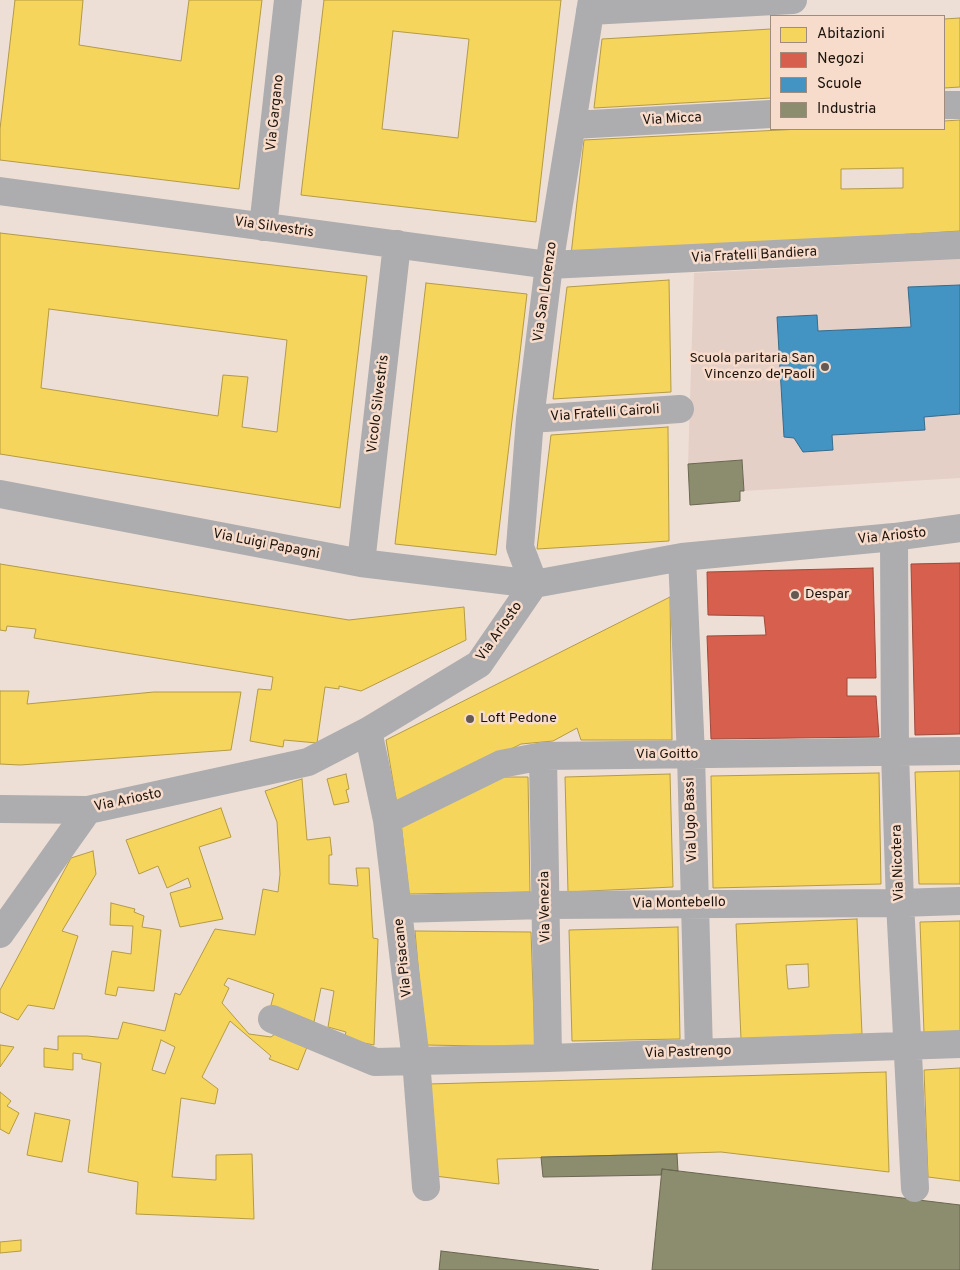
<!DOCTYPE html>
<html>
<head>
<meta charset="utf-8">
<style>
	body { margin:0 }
	#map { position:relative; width:960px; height:1270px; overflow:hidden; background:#eedfd6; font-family:Overpass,sans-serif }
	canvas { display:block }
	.legend { position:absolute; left:770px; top:15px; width:175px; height:115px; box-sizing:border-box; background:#f8dccb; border:1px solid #a08b7f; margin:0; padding:6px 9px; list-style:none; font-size:15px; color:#1b120c }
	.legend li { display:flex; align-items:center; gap:10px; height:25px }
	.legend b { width:25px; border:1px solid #a08b7f }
</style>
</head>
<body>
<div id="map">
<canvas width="960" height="1270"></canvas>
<ul class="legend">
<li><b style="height:14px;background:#f6d55c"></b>Abitazioni</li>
<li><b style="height:14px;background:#d6604d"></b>Negozi</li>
<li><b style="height:14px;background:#4393c3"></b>Scuole</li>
<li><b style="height:14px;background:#8c8c6e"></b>Industria</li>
</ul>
</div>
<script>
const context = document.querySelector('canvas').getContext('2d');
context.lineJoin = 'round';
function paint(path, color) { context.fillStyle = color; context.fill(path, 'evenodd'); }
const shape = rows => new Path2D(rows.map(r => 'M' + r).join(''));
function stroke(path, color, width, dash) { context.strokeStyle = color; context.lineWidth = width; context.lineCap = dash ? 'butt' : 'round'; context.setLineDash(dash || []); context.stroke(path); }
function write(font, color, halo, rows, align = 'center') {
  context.font = font + ' Overpass,sans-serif'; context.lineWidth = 5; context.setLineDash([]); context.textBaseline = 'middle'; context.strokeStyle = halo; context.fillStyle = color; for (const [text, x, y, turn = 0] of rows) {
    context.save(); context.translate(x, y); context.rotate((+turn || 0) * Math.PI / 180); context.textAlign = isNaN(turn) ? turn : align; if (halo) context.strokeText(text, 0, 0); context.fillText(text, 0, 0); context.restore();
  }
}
paint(shape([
	[960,259,960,478,744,491,742,460,688,464,694,273]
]), '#e5d0c8');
const homes = shape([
	[15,0,83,0,79,45,181,61,189,0,262,0,239,189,0,160,0,129,15,0],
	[324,0,561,0,536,222,301,195,324,0],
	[393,31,469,39,458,138,382,129,393,31],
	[960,18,960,87,944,88,944,19,960,18],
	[771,29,771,98,594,108,602,39,771,29],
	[960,120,960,231,571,255,584,140,800,129,944,129,944,121,960,120],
	[903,168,903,188,841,189,841,169,903,168],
	[0,233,367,276,340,508,0,454,0,233],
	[49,309,287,340,277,432,242,427,248,377,223,375,218,416,41,388,49,309],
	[669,280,671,392,553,399,567,287,669,280],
	[426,283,527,294,496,555,395,544,426,283],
	[668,427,669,541,537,549,551,435,668,427],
	[0,564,349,620,464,607,466,640,361,691,339,686,339,689,325,687,317,743,284,740,283,747,250,741,258,689,271,690,273,677,34,638,36,629,7,626,6,631,0,630,0,564],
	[670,597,672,740,581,740,577,728,553,741,521,744,397,805,386,740,670,597],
	[0,691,29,691,27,704,154,692,241,692,231,750,20,765,0,764,0,691],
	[960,771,960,884,919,884,915,772,960,771],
	[879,773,881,884,713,888,711,776,879,773],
	[346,774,349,789,346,790,349,802,334,805,327,779,346,774],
	[670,774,673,887,568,892,565,777,670,774],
	[498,777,528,777,530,892,409,894,401,823,498,777],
	[302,779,307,840,330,837,332,855,329,855,329,884,358,886,356,868,369,868,373,938,378,939,374,1045,344,1039,346,1032,328,1027,334,991,321,988,314,1022,271,1005,274,994,228,978,224,985,229,988,222,1003,249,1034,271,1037,279,1031,307,1047,298,1070,269,1059,271,1056,230,1021,202,1077,218,1089,215,1104,181,1098,172,1177,216,1180,216,1155,252,1154,254,1219,136,1214,138,1182,88,1172,101,1063,82,1059,82,1054,73,1053,73,1070,44,1067,44,1048,58,1050,58,1036,87,1036,118,1039,123,1022,165,1031,175,993,180,995,215,929,255,935,263,889,278,892,280,874,277,822,265,791,302,779],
	[161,1040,175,1047,165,1074,152,1070,161,1040],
	[221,808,231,837,199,847,223,919,180,927,170,893,191,887,188,878,167,888,158,866,139,874,126,840,221,808],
	[93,851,96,874,62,931,78,936,54,1009,28,1005,18,1020,0,1012,0,990,71,858,93,851],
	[111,903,135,909,134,912,144,916,142,927,161,930,154,991,118,987,116,996,105,994,112,951,131,954,133,926,110,925,111,903],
	[857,919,862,1034,741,1039,736,924,857,919],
	[808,964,809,987,788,989,786,965,808,964],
	[960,921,960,1032,924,1033,920,922,960,921],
	[678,927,680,1039,572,1041,569,930,678,927],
	[415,931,531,932,535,1047,425,1045,415,931],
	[0,1045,14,1047,0,1067,0,1045],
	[960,1068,960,1181,928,1177,924,1070,960,1068],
	[886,1072,889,1172,721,1152,497,1159,499,1184,435,1176,428,1084,886,1072],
	[0,1092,11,1101,7,1106,19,1113,9,1134,0,1129,0,1092],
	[35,1113,70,1120,62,1162,27,1155,35,1113],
	[21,1240,21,1251,0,1253,0,1242,21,1240]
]);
paint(homes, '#f6d55c');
stroke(homes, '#b49a44', 1);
const shops = shape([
	[960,563,960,734,915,735,911,564,960,563],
	[873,568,876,678,847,678,847,696,876,696,879,737,711,739,707,636,766,635,764,616,708,615,707,572,873,568]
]);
paint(shops, '#d6604d');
stroke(shops, '#9e493a', 1);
const schools = shape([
	[960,285,960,414,924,417,925,430,832,435,833,450,803,452,794,438,784,437,777,317,817,315,818,331,911,327,908,287,960,285]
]);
paint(schools, '#4393c3');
stroke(schools, '#376c8c', 1);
const industry = shape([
	[742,460,744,491,740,491,740,501,690,505,688,464,742,460],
	[677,1154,678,1171,662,1169,661,1175,543,1177,541,1157,677,1154],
	[662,1169,960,1205,960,1270,652,1270,662,1169],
	[441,1251,599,1270,439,1270,441,1251]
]);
paint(industry, '#8c8c6e');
stroke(industry, '#6a6751', 1);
stroke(shape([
	[590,11,793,0],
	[944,105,960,105],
	[573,125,771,114],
	[0,191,549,265,960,245],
	[263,227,288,0],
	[530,419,680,409],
	[0,494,361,563,534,584,682,557,894,537,960,528],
	[894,537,895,753,900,903,915,1188],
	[682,557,691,755,699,1053],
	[361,563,397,244],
	[534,584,520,547,530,419,549,265,592,0],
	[368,731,387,820,416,1060,426,1187],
	[543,756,548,1058],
	[0,809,88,810,308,762,368,731,479,664,534,584],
	[387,820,501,764,543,756,960,751],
	[399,909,545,905,900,903,960,901],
	[0,934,88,810],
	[272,1019,375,1062,548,1058,960,1044]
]), '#adacae', 28);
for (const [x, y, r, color] of [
	[825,367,5,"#655a53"],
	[795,595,5,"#655a53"],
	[470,719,5,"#655a53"]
]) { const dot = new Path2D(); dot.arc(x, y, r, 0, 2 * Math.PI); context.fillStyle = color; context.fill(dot); stroke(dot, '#f8dccb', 2); }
write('14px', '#1b120c', '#f8dccb', [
	["Via Gargano",276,113,-84],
	["Via Micca",672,120,-3],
	["Via Silvestris",274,228,8],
	["Via Fratelli Bandiera",754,256,-3],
	["Via San Lorenzo",546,292,-82],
	["Vicolo Silvestris",379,404,-83],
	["Via Fratelli Cairoli",605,414,-4],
	["Via Ariosto",892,537,-6],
	["Via Luigi Papagni",266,545,11],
	["Via Ariosto",500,632,-55],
	["Via Goitto",667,755],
	["Via Ariosto",128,801,-12],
	["Via Ugo Bassi",692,820,-92],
	["Via Nicotera",899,863,-92],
	["Via Montebello",679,904,-1],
	["Via Venezia",546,907,-91],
	["Via Pisacane",404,958,-96],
	["Via Pastrengo",688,1053,-2]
]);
write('14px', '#1b120c', '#f8dccb', [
	["Scuola paritaria San",815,359,"right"],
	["Vincenzo de'Paoli",815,375,"right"],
	["Despar",805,595],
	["Loft Pedone",480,719]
], 'left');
</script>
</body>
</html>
